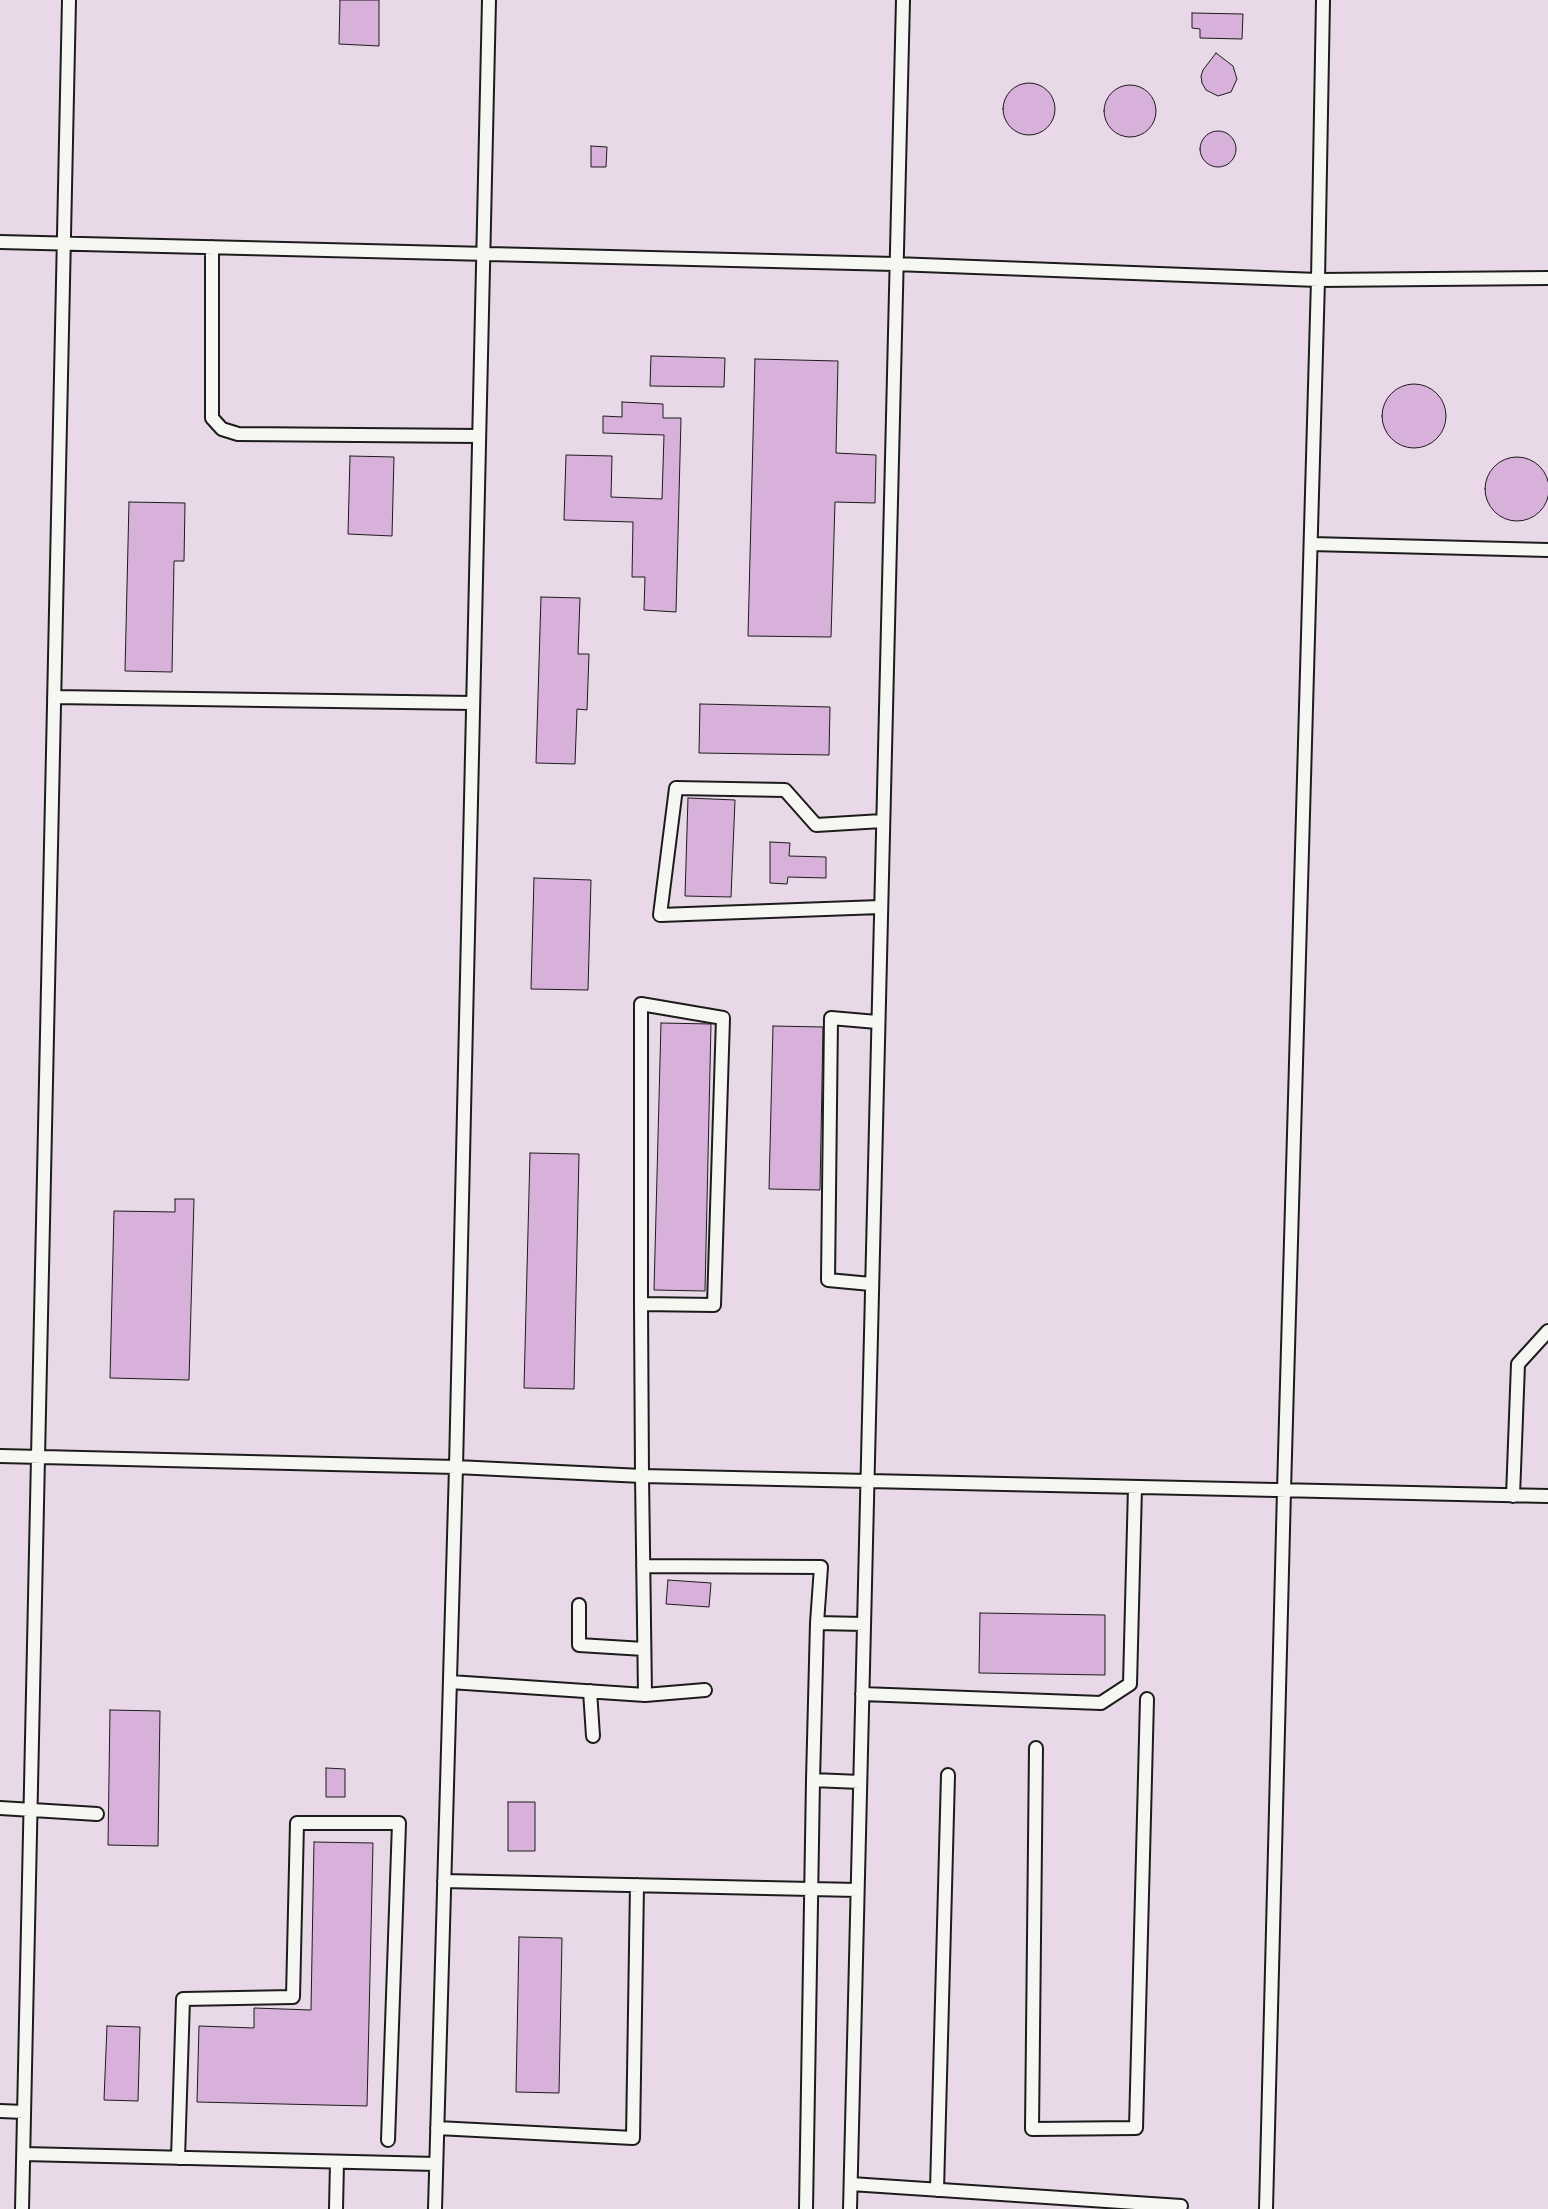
<!DOCTYPE html>
<html>
<head>
<meta charset="utf-8">
<style>
	body { margin:0 }
	canvas { display:block; background:#f0e8ed }
</style>
</head>
<body>
<canvas width="1548" height="2209"></canvas>
<script>
const context = document.querySelector('canvas').getContext('2d');
context.lineJoin = 'round';
function paint(path, color) { context.fillStyle = color; context.fill(path, 'evenodd'); }
const shape = rows => new Path2D(rows.map(r => 'M' + r).join(''));
function stroke(path, color, width, dash) { context.strokeStyle = color; context.lineWidth = width; context.lineCap = dash ? 'butt' : 'round'; context.setLineDash(dash || []); context.stroke(path); }
paint(shape([
	[0,0,1548,0,1548,2209,0,2209]
]), '#e9d8e7');
const building = shape([
	[340,0,379,0,379,46,339,44,340,0],
	[1192,13,1243,14,1242,39,1200,38,1200,29,1192,28,1192,13],
	[1216,53,1233,66,1237,79,1231,92,1218,96,1206,90,1202,83,1201,76,1203,70,1216,53],
	'1003 109a26 26 0 1 1 52 0a26 26 0 1 1-52 0Z',
	'1104 111a26 26 0 1 1 52 0a26 26 0 1 1-52 0Z',
	'1200 149a18 18 0 1 1 36 0a18 18 0 1 1-36 0Z',
	[591,146,607,147,606,167,591,167,591,146],
	[651,356,725,358,724,387,650,386,651,356],
	[755,359,838,361,836,453,876,455,875,503,835,502,831,637,748,636,755,359],
	'1382 416a32 32 0 1 1 64 0a32 32 0 1 1-64 0Z',
	[622,402,663,404,663,418,681,418,676,612,644,610,645,577,632,577,633,522,564,520,566,455,612,456,611,497,662,499,664,435,603,433,603,416,622,417,622,402],
	[350,456,394,457,392,536,348,534,350,456],
	'1485 489a32 32 0 1 1 64 0a32 32 0 1 1-64 0Z',
	[129,502,185,503,184,561,174,561,172,672,125,671,129,502],
	[541,597,580,598,578,654,589,654,587,710,577,709,575,764,536,763,541,597],
	[700,704,830,707,829,755,699,753,700,704],
	[688,798,735,800,731,897,685,896,688,798],
	[770,842,790,843,789,856,826,857,826,878,788,877,787,884,770,883,770,842],
	[534,878,591,880,588,990,531,989,534,878],
	[661,1023,711,1024,705,1291,654,1290,661,1023],
	[773,1026,823,1027,820,1190,769,1189,773,1026],
	[530,1153,579,1154,574,1389,524,1388,530,1153],
	[175,1199,194,1199,189,1380,110,1378,114,1211,175,1212,175,1199],
	[668,1580,711,1583,709,1607,666,1604,668,1580],
	[980,1613,1105,1615,1105,1675,979,1673,980,1613],
	[110,1710,160,1711,158,1846,108,1845,110,1710],
	[326,1768,345,1769,345,1797,326,1797,326,1768],
	[508,1802,535,1802,535,1851,508,1851,508,1802],
	[314,1842,373,1843,367,2106,197,2102,199,2026,254,2028,254,2008,311,2010,314,1842],
	[519,1937,562,1938,559,2093,516,2092,519,1937],
	[107,2026,140,2027,138,2101,104,2100,107,2026]
]);
paint(building, '#d8b1da');
stroke(building, '#1c1c1c', 1);
const lane = shape([
	[0,242,895,264,1318,280,1548,278],
	[212,247,212,418,222,429,238,434,479,436],
	[1311,544,1548,550],
	[54,697,473,703],
	[880,907,660,915,676,788,785,790,816,825,882,821],
	[871,1284,828,1280,831,1018,877,1022],
	[0,1456,456,1467,642,1476,1548,1496],
	[1513,1496,1518,1364,1548,1331],
	[643,1566,821,1567,817,1623],
	[579,1605,579,1645,644,1649],
	[450,1682,645,1695,642,1476,641,1304,641,1004,723,1018,714,1305,641,1304],
	[590,1691,593,1736],
	[862,1694,1101,1703,1130,1684,1135,1487],
	[645,1695,705,1690],
	[1036,1748,1032,2129,1136,2128,1147,1699],
	[860,1782,813,1780,817,1623,864,1624],
	[0,1808,97,1814],
	[444,1881,857,1890],
	[0,2111,24,2112],
	[437,2128,633,2138,637,1885],
	[24,2154,436,2164],
	[178,2158,183,1999,293,1997,297,1823,399,1823,388,2140],
	[851,2184,1181,2206],
	[937,2190,948,1775],
	[22,2209,69,0],
	[336,2209,337,2162],
	[435,2209,456,1467,489,0],
	[806,2209,813,1780],
	[850,2209,903,0],
	[1266,2209,1284,1490,1318,280,1323,0]
]);
stroke(lane, '#1c1c1c', 16);
stroke(lane, '#f6f6f2', 12);
</script>
</body>
</html>
